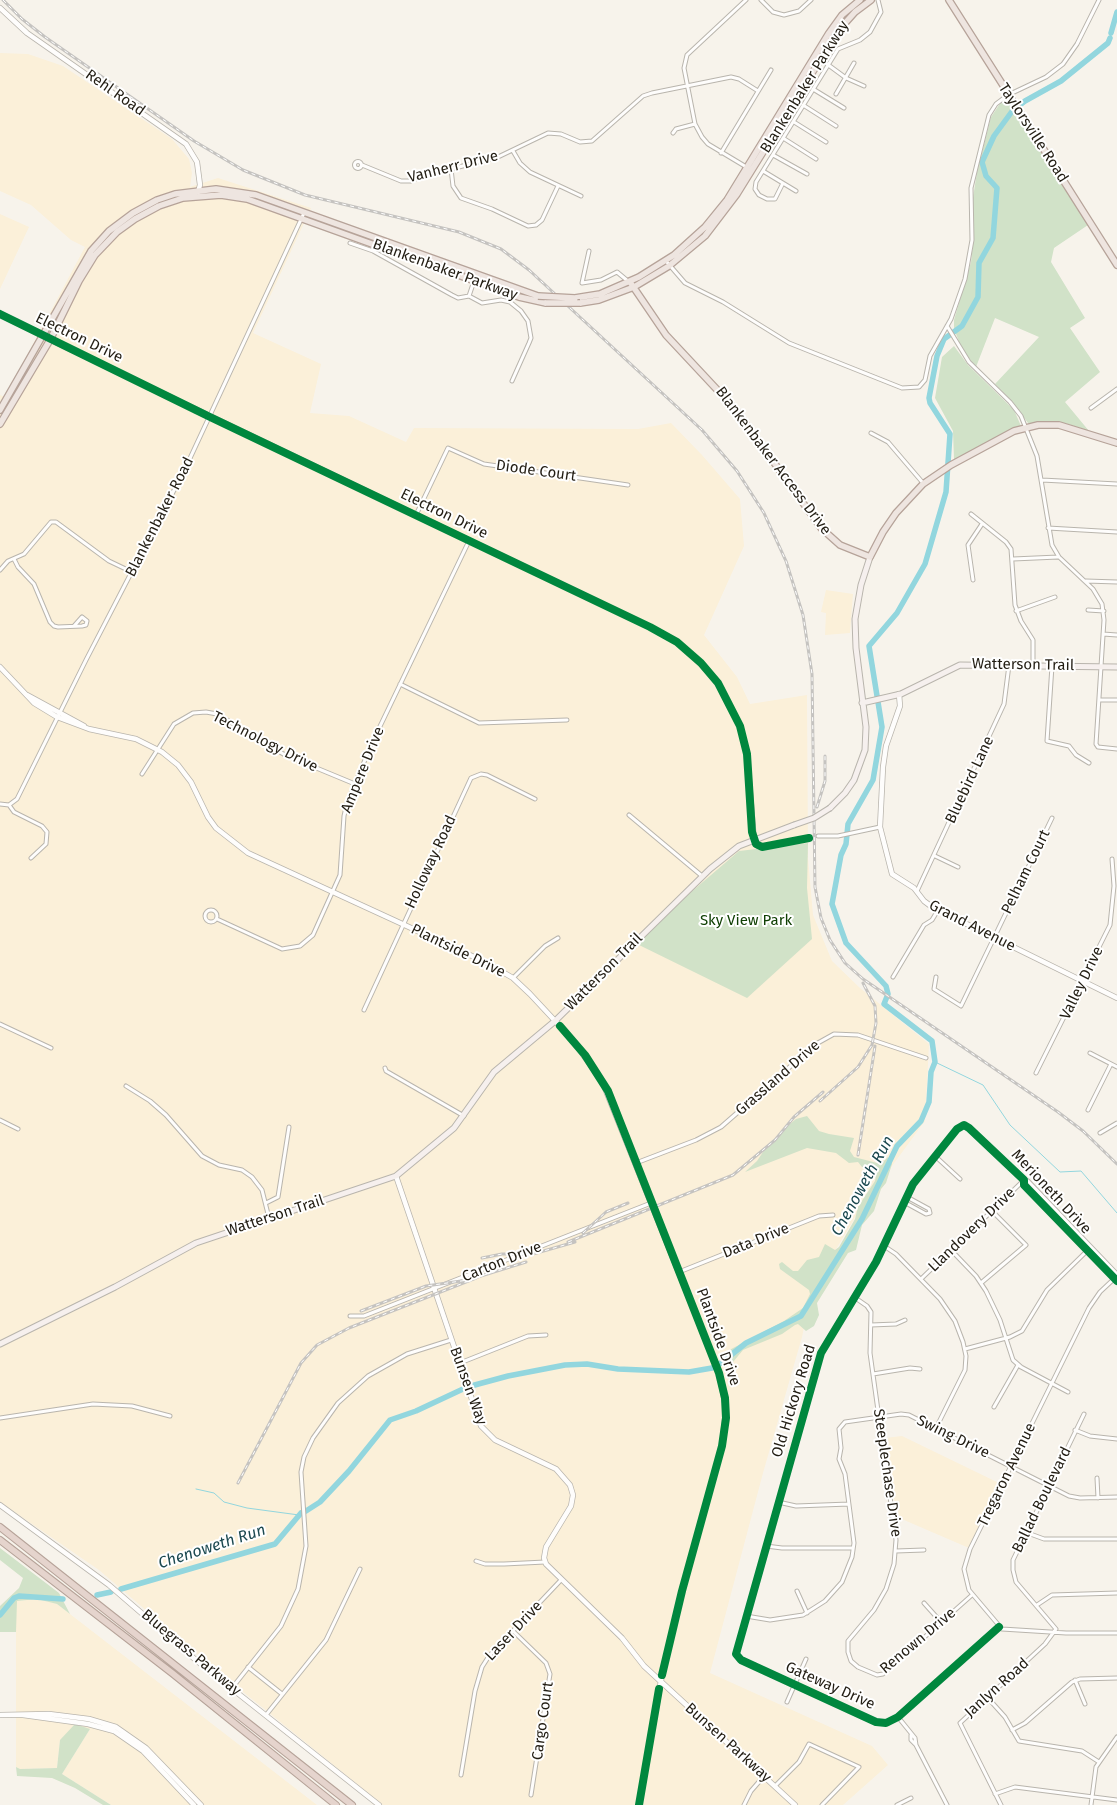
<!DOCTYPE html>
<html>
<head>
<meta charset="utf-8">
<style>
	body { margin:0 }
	canvas { display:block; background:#f7f3eb }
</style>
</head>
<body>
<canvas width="1117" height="1805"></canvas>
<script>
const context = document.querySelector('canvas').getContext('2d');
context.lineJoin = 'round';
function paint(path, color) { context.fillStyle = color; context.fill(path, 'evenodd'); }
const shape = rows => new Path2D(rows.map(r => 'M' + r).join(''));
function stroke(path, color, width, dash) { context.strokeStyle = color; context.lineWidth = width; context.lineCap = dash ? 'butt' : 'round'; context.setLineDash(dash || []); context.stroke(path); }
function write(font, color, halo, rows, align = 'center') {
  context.font = font + ' "Fira Sans",sans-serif'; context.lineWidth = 4; context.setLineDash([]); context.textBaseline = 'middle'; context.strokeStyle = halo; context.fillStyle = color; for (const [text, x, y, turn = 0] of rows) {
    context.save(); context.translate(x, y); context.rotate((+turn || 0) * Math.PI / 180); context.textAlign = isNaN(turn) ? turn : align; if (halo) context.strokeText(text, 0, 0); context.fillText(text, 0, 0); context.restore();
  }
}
paint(shape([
	[0,53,28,54,63,66,172,139,189,159,192,173,190,187,218,178,311,208,253,333,321,364,310,413,349,416,406,442,414,428,638,429,671,423,702,455,740,499,744,546,704,635,737,677,750,704,807,695,808,858,813,915,832,961,860,988,929,1044,925,1121,859,1211,812,1289,802,1337,763,1473,710,1673,872,1746,888,1765,843,1805,383,1805,211,1666,99,1570,0,1502,0,395,5,397,85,247,71,240,31,205,0,191],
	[0,214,29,227,0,289],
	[826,590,853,594,850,633,825,635,826,613,821,612],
	[902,1436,1001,1484,969,1548,897,1517,885,1438],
	[37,1599,57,1604,317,1805,111,1805,62,1774,90,1729,60,1740,57,1768,20,1769,16,1767,16,1601]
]), '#fbf0d9');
paint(shape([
	[1001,102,1010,105,1088,225,1054,248,1051,262,1085,318,1070,328,1100,372,1065,402,1089,431,1065,423,1028,423,1009,398,995,384,1039,337,995,318,976,367,962,349,954,329,954,320,971,262,974,235,972,204,977,172,991,117],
	[954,346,968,365,1014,410,1021,426,954,460,953,431,935,398,942,357],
	[808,843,807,888,812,939,747,998,637,944,683,899,739,851],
	[807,1116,819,1131,829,1134,854,1138,850,1151,854,1157,881,1164,888,1157,892,1164,886,1183,881,1189,874,1211,862,1225,856,1250,848,1253,817,1303,819,1315,814,1326,806,1331,798,1324,795,1325,782,1334,743,1350,733,1362,723,1366,720,1355,784,1321,803,1308,810,1294,809,1290,780,1269,779,1264,782,1262,793,1271,798,1271,807,1260,819,1257,825,1244,835,1250,839,1247,855,1219,858,1207,875,1181,876,1176,870,1166,862,1167,858,1162,849,1163,836,1153,807,1148,745,1172,757,1161,767,1146,790,1124,796,1119],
	[0,1548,59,1593,70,1614,57,1604,37,1599,17,1601,16,1632,0,1632,0,1606,19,1588,23,1578,0,1560],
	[75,1724,90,1729,62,1774,111,1805,103,1805,75,1788,52,1778,17,1776,16,1767,20,1769,57,1768,60,1740]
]), '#d1e2c8');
stroke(shape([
	[935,1062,983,1085,1010,1125,1060,1172,1081,1171,1117,1213],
	[196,1489,214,1493,224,1502,247,1508,299,1515]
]), '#92d6de', 1);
stroke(shape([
	[1111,33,1117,12],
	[471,1386,508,1376,565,1365,587,1364,618,1369,689,1372,712,1368,721,1363,746,1343,801,1316,862,1219,897,1146,921,1121,929,1102,931,1072,935,1062,932,1041,884,1004,888,994,886,986,846,943,832,904,841,855,846,844,848,824,873,780,882,727,869,646,897,613,925,564,946,492,950,434,930,403,929,398,937,356,944,339,962,326,978,297,979,263,993,238,997,188,986,176,982,162,994,136,1013,110,1025,101,1061,81,1108,43,1110,38],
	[306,1511,320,1502,349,1471,390,1420,416,1411,463,1389],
	[121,1589,275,1544,301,1513],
	[97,1595,111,1592],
	[0,1615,14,1598,19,1596,63,1599]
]), '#92d6de', 5.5);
const minor = shape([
	[746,0,687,55,684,68,695,124,702,137,708,144,748,168],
	[761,0,773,12,784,15,799,11,811,0],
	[827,64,846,78,864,86],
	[813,89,844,108],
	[836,94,854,63],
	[803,105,836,126],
	[794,122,826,142],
	[673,133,676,129,695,124],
	[783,138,816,159],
	[513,151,520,163,530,172,581,196],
	[721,153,771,70],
	[773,155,807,174],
	'354.5 165a3.5 3.5 0 1 1 7 0a3.5 3.5 0 1 1-7 0Z',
	[362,165,401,181,411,181,436,170,451,169,498,157,548,133,561,134,580,142,592,141,643,96,652,93,731,77,739,79,758,91],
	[451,169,453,186,461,198,492,209,528,226,536,225,542,220,558,186],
	[763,171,796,191],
	[783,183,775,199,767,199,759,195,755,189,756,182,838,49,860,40,870,32,881,12,878,0],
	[350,243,373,251,452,295,458,298,469,296],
	[589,251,582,283,601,280,617,272,629,282],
	[666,261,685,283,723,302,789,343,902,388,919,387,925,380,930,356,951,319,965,279,972,240,971,188,989,115,996,104,1008,95,1046,77,1063,64,1077,44,1099,0],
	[476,275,469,296,482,303,501,300,510,302,521,311,528,321,531,338,529,343,512,381],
	[0,314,43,336],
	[947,326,969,362,1010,402,1021,416,1037,456,1052,545,1059,557,1093,589,1102,604,1104,620,1096,744,1098,747,1117,749],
	[1091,408,1117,389],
	[871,433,888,442,923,483],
	[1042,480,1117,484],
	[971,514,1006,542,1011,549,1015,605,1021,621,1033,640,1033,665],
	[416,515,448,448,484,464,628,485],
	[1048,528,1117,532],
	[14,559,18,567,34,584,50,622,54,626,58,627,82,626,86,625,87,621,82,617,74,626],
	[1013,559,1058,557],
	[0,570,8,561,24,554,51,522,56,522,109,561,132,572],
	[973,580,968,545,982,524],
	[1086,581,1117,582],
	[1088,610,1104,611],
	[1016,611,1055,597],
	[1103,634,1117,635],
	[1052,666,1047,741,1069,746,1076,755,1089,763],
	[400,684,479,723,567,720],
	[1099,700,1117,700],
	[142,774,174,724,193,713,206,712,217,714,285,755,355,784],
	[0,804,9,805,17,799,86,660,185,469,304,213],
	[9,805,14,812,42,826,47,832,46,844,31,858],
	[629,815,702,876],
	[818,836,838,836,880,827],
	[754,840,757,846,762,847,809,838],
	[935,856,958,867],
	[917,891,1004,704,1009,665],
	'205 916a6 6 0 1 1 12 0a6 6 0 1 1-12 0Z',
	[217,919,282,949,300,946,313,935,340,875,344,816,347,803,372,743,469,541],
	[893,977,924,925,932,920,938,910],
	[936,977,934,989,961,1006,1052,818],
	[513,978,545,946,558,938],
	[364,1010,471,778,481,774,487,775,535,799],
	[0,1024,51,1048],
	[1090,1053,1117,1067],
	[385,1068,386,1071,464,1116],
	[1036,1073,1110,925,1114,886,1112,859],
	[126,1086,150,1101,166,1115,202,1156,219,1165,242,1170,252,1177,262,1190,269,1218],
	[1088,1110,1111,1064],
	[0,1120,18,1129],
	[1100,1133,1117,1123],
	[935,1156,960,1179],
	[636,1163,696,1140,721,1127,816,1044,834,1034,858,1035,926,1058],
	[1024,1180,1028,1181,1117,1274],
	[904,1202,926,1214,930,1213,929,1209,907,1197],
	[266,1203,278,1197,289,1127],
	[884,1246,896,1254,940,1299,955,1321,963,1342,966,1356,965,1370,936,1428],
	[951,1250,976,1276,986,1291,1000,1320,1013,1360,1021,1367,1068,1392],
	[679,1272,819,1216,833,1215],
	[1117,1276,1100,1292,1089,1308,970,1549,964,1569,969,1590,1002,1629,1066,1633,1117,1633],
	[921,1279,1023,1181],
	[981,1283,1026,1245,992,1211],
	[854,1297,867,1306,871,1312,870,1353,896,1540,894,1564,886,1589,874,1610,848,1641,848,1652,851,1661,858,1667,877,1675,883,1674,972,1595],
	[350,1316,364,1316,651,1203],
	[871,1325,896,1324,905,1320],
	[965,1349,1010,1337,1022,1331,1047,1290,1091,1247],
	[460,1363,528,1336,546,1335],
	[873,1374,910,1368,920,1369],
	[994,1407,1018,1365],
	[0,1418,93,1404,132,1406,170,1416],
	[1075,1430,1090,1436,1117,1439],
	[1097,1478,1098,1498],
	[778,1502,796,1506,849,1504],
	[1025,1532,1044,1539,1117,1539],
	[766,1546,782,1548,853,1548],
	[896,1551,924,1550],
	[476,1561,485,1564,504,1564,545,1562],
	[797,1591,807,1613],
	[924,1603,941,1622],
	[1037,1605,1052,1595,1117,1593],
	[746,1616,770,1620,803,1615,825,1601,842,1582,852,1557,854,1543,845,1474,839,1459,841,1448,839,1429,845,1422,901,1414,909,1415,1069,1496,1080,1498,1117,1497],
	[999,1627,898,1717,886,1723,876,1722,741,1660,736,1654,821,1353,876,1262,913,1184,957,1129,964,1125,969,1128,1024,1180,1024,1185,1117,1281],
	[513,1631,546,1663,550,1674,531,1795],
	[248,1667,282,1694],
	[1075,1680,1085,1704],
	[232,1688,281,1626,298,1589,306,1546,301,1472,304,1457,313,1438,338,1403,368,1376,407,1354,451,1340],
	[987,1697,1005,1717,1019,1741,1082,1751,1099,1762],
	[787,1702,806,1659],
	[266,1715,326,1640,360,1569],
	[898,1717,915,1738,916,1745],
	[1012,1730,1025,1723,1072,1682,1080,1679,1117,1678],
	[911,1735,911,1740,916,1745,947,1805],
	[461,1775,475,1691,482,1667,489,1656,561,1580],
	[775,1786,799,1762,809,1744,859,1767,822,1805],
	[995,1794,1015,1787,1117,1800],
	[744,1805,751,1791,764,1776],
	[897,1805,911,1798],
	[1001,1805,960,1723,1045,1644,1056,1629,1016,1582,1013,1570,1013,1560,1084,1414],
	[1091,1805,1096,1767,1117,1737]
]);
const tertiary = shape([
	[0,8,27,33,186,144,197,162,200,185,198,192],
	[43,336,650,627,677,642,701,663,718,683,740,726,747,754,754,840],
	[0,667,34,703,57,717,89,729,136,739,162,752,178,765,191,782,208,817,216,828,248,853,485,962,513,978,530,994,571,1038,602,1081,719,1373,726,1408,722,1446,682,1591,662,1675,639,1805],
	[899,694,900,706,886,746,883,767,880,827,892,874,914,888,924,901,932,907,1117,998],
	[27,695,84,726],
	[396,1176,481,1426,495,1440,556,1469,570,1485,573,1495,571,1506,546,1547,544,1558,546,1564,622,1638,644,1666,795,1805],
	[0,1505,109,1585,197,1661,379,1805],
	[0,1715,49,1714,89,1719,116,1727,146,1748,201,1805],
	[23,1715,88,1724,114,1731,143,1751,194,1805]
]);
const secondary = shape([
	[862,703,901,694,960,665,1117,667],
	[830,808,845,793,854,780,865,750,866,727,856,648,855,619,861,585,870,557],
	[0,1344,115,1287,196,1243,396,1176,454,1128,494,1072,555,1021,710,869,739,846,794,825]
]);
const primary = shape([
	[949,0,1117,265],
	[630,282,666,335,737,411,821,528,840,545,870,557,883,532,896,513,923,484,951,465,1014,431,1038,425,1059,425,1117,443],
	[575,298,600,294,639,277,674,255,705,227,727,200,829,33,842,15,860,0],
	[580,303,599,300,634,287,669,266,705,236,737,194,838,31,855,12,871,0],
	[0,410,91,251,109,231,133,213,157,200,175,194,216,189,256,195,538,296],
	[0,424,50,340,79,281,95,255,117,232,135,219,159,206,183,198,221,195,247,199,519,297,546,303]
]);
const motorway = shape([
	[0,1527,352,1805],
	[0,1540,172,1673,336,1805]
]);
stroke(minor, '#b9b5ad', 5);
stroke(tertiary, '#b9b5ad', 6);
stroke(secondary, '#b9b5ad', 7);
stroke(primary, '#b6a399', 8);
stroke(motorway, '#b6a399', 8);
stroke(minor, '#fefdfc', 3);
stroke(tertiary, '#fefdfc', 4.5);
stroke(secondary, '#f6f0ee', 5);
stroke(primary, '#eee5e0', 5.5);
stroke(motorway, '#e5d4cd', 6);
const rail = shape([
	[3,0,22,19,45,37,194,141,243,170,305,195,459,232,501,249,529,270,702,430,737,471,764,513,786,561,803,615,812,674,815,887,821,918,830,940,845,963,863,979,1058,1112,1083,1131,1117,1164],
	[817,807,825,781,825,756],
	[820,1101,858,1067,872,1045,876,1023,875,1006,863,983],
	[858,1155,875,1046],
	[583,1233,606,1212,628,1203],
	[568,1242,733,1175,775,1140,794,1117,823,1092],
	[482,1258,502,1254,533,1254,575,1242],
	[361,1311,426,1286,468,1280,526,1262],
	[238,1483,301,1363,317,1345,349,1328,476,1278]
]);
stroke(rail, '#c5c3c0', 3);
stroke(rail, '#fff', 1, [4]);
const secondaryBridge = shape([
	[794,825,814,818,830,808]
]);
const primaryBridge = shape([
	[538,296,575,298],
	[546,303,580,303]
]);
stroke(secondaryBridge, '#b9b5ad', 7, []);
stroke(primaryBridge, '#b6a399', 8, []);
stroke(secondaryBridge, '#f6f0ee', 5);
stroke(primaryBridge, '#eee5e0', 5.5);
stroke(shape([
	[0,314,210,417,650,627,677,642,701,663,718,683,740,726,747,754,752,832,756,844,762,847,809,838],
	[560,1026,585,1055,608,1091,719,1373,725,1398,726,1418,722,1446,682,1591,662,1675],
	[999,1627,898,1717,886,1723,876,1722,741,1660,736,1654,821,1353,876,1262,913,1184,957,1129,964,1125,969,1128,1024,1180,1024,1185,1117,1281],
	[639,1805,659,1689]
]), '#00873e', 8);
write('15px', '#221d13', '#fff', [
	["Blankenbaker Parkway",805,87,-58],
	["Rehl Road",115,93,35],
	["Taylorsville Road",1033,133,57],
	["Vanherr Drive",453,167,-14],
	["Blankenbaker Parkway",445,270,20],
	["Electron Drive",79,338,26],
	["Blankenbaker Access Drive",773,461,53],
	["Diode Court",536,471,8],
	["Electron Drive",444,514,26],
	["Blankenbaker Road",160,517,-63],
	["Watterson Trail",1023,665,1],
	["Technology Drive",265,742,27],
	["Ampere Drive",363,770,-68],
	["Bluebird Lane",970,780,-65],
	["Holloway Road",431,862,-65],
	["Pelham Court",1026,872,-64],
	["Grand Avenue",972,926,27],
	["Plantside Drive",458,951,26],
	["Watterson Trail",604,972,-45],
	["Valley Drive",1082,983,-64],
	["Grassland Drive",778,1078,-41],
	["Merioneth Drive",1051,1192,47],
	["Watterson Trail",275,1216,-18],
	["Llandovery Drive",972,1230,-44],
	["Data Drive",756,1241,-22],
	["Carton Drive",502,1262,-22],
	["Plantside Drive",718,1337,70],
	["Bunsen Way",468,1386,70],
	["Old Hickory Road",794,1401,-73],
	["Swing Drive",953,1437,26],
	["Steeplechase Drive",887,1473,82],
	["Tregaron Avenue",1007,1475,-64],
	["Ballad Boulevard",1042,1500,-64],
	["Laser Drive",514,1631,-47],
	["Renown Drive",918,1641,-40],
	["Bluegrass Parkway",191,1653,40],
	["Gateway Drive",830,1686,24],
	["Janlyn Road",997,1688,-42],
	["Cargo Court",543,1721,-82],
	["Bunsen Parkway",728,1743,42]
]);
write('15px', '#104004', '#fff', [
	["Sky View Park",746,921]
]);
write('italic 16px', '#1b484f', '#fff', [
	["Chenoweth Run",863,1186,-61],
	["Chenoweth Run",212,1547,-18]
]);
</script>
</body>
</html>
